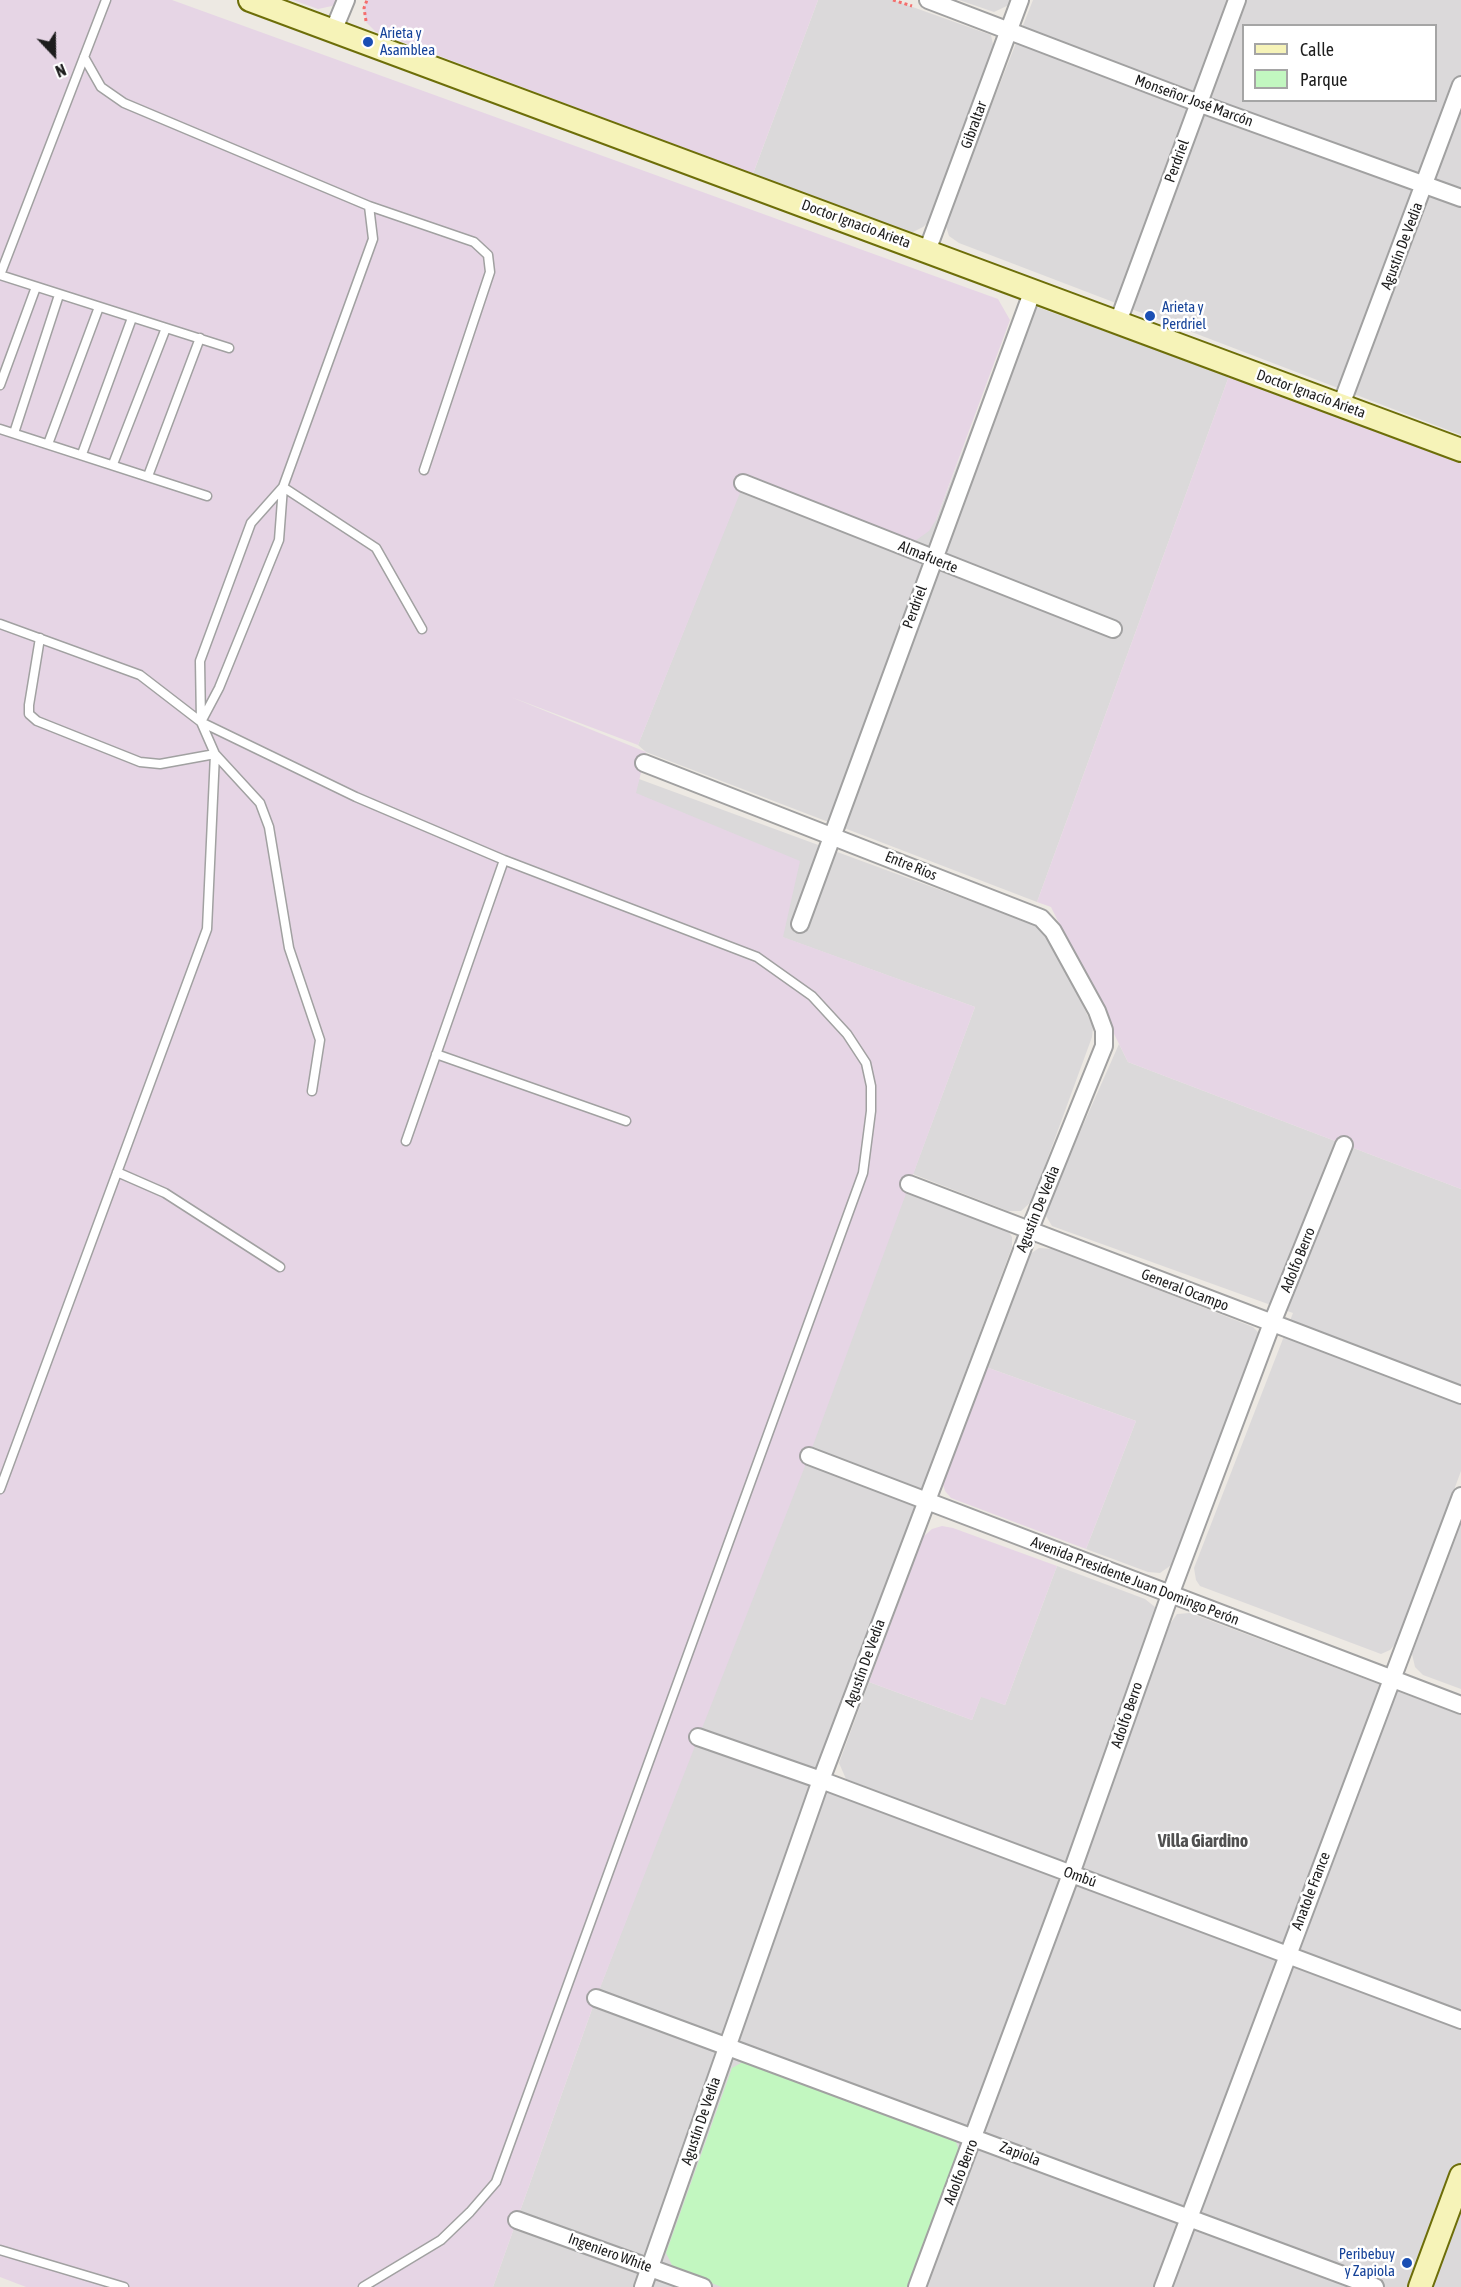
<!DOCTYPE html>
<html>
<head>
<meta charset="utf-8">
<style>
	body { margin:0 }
	#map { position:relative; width:1461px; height:2287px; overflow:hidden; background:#ede9e3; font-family:"Asap Condensed",sans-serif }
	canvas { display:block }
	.legend { position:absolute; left:1242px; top:24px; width:195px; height:78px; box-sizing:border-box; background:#fff; border:2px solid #a5a5a5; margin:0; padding:8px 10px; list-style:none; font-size:18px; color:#1d1d1d }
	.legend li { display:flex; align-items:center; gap:12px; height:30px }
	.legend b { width:30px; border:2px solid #a5a5a5 }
	.north { position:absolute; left:24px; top:24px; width:60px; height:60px; -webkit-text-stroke:4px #fff; paint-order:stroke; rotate:158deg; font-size:16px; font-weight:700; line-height:24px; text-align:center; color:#1d1d1d }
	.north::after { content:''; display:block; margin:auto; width:21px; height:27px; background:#1d1d1d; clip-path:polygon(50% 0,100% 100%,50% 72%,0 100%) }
</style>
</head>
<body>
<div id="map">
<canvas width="1461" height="2287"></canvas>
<ul class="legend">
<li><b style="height:8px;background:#f6f3b8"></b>Calle</li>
<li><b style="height:16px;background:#c2f7c0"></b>Parque</li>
</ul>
<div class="north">N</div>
</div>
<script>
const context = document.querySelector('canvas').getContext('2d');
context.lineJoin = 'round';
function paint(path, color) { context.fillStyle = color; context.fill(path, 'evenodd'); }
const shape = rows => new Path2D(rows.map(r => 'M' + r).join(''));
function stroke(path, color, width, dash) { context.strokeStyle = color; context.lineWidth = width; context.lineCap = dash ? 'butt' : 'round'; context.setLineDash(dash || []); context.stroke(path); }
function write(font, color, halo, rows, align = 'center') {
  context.font = font + ' "Asap Condensed",sans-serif'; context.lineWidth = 5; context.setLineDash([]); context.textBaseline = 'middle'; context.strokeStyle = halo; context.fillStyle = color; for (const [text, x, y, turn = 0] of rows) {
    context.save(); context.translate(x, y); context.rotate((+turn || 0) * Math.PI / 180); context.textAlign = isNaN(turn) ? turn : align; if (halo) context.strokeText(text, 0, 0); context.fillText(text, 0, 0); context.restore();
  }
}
paint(shape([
	[818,0,893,0,991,35,994,49,930,221,923,227,911,233,753,174],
	[959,0,1013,0,1011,4,994,12],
	[1033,0,1461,0,1461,435,959,243,949,236,945,223],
	[1244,26,1436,26,1436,100,1244,100],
	[1020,301,1229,376,1037,902,646,752,638,745,743,483,936,520],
	[639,779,1030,923,1042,929,1051,939,1093,1027,1092,1037,1032,1201,1021,1211,1008,1211,913,1174,975,1007,782,937,635,793],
	[1119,1044,1128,1062,1461,1189,1461,1471,1398,1641,1390,1650,1381,1654,1200,1586,1196,1580,1194,1568,1293,1313,1052,1226,1046,1216,1053,1193],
	[909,1184,1006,1228,1012,1237,1012,1247,812,1783,1051,1872,1057,1878,1060,1888,907,2287,493,2287,596,1998],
	[1039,1248,1054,1249,1253,1327,1260,1334,1177,1561,1160,1573,1148,1572,1086,1549,1136,1421,986,1367,1027,1256],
	[1461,1522,1461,1689,1423,1675,1415,1667,1412,1654],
	[1057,1566,1145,1599,1155,1607,1156,1613,1071,1856,1067,1860,1055,1860,846,1779,839,1763,869,1682,972,1720,981,1696,1005,1705],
	[1190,1613,1461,1715,1461,2287,925,2287,1170,1624,1177,1614]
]), '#dbd9da');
paint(shape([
	[0,0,172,0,998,299,1010,320,936,520,929,531,905,548,744,483,638,745,511,697,646,752,636,793,800,861,783,937,975,1007,809,1456,596,1998,493,2287,26,2287,0,2277],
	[293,0,339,0,332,6,318,9],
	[367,0,818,0,753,174,376,32,366,22,364,8],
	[1229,376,1461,460,1461,1189,1128,1062,1051,907,1037,902],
	[986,1367,1136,1421,1086,1549,951,1498,945,1491,942,1481],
	[942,1526,953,1528,1057,1566,1005,1705,981,1697,972,1720,869,1682,923,1537,932,1529]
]), '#e6d5e5');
paint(shape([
	[743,2062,956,2142,960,2154,915,2287,722,2287,674,2269,666,2253,732,2068]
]), '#c2f7c0');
const lane = shape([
	[106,0,0,275,229,348],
	[84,57,101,87,124,103,369,206,373,239,283,487,376,548,422,629],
	[369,206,474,242,488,255,490,272,424,470],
	[0,385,36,287],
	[0,429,207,496],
	[14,433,59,295],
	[48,444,99,307],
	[82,454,132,318],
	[113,464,166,328],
	[148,476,200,338],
	[0,624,140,675,201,722,356,797,504,860,757,957,812,996,847,1034,866,1063,871,1086,871,1111,863,1173,496,2182,470,2212,441,2240,363,2287],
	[40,638,29,705,29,714,37,721,140,762,160,764,215,754,260,803,269,827,289,948,320,1040,312,1091],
	[436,1054,626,1121],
	[406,1141,504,860],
	[117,1172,165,1193,280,1267],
	[0,1489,207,929,215,754,201,722,200,661,251,523,283,487,279,540,219,688,201,722],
	[0,2250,124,2287]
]);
const street = shape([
	[928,0,1198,103,1461,198],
	[334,29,346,0],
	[927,251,1020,0],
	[1118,322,1237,0],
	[1341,405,1461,85],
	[743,483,1113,629],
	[800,924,1033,290],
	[909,1184,1461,1395],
	[809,1456,1461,1705],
	[698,1737,821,1780,1461,2020],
	[596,1998,1375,2287],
	[517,2220,703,2287],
	[643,2287,821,1780,1030,1229,1104,1046,1104,1030,1097,1011,1053,931,1041,918,644,763],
	[917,2287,1071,1874,1170,1595,1272,1323,1344,1145],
	[1163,2287,1461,1496]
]);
const secondary = shape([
	[250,0,1461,450],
	[1420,2287,1461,2176]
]);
stroke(lane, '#a1a1a1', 11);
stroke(street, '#a1a1a1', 20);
stroke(secondary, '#6d6e09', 26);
stroke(shape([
	[893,0,912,6],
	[366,21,364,8,367,0]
]), '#f46e6d', 3, [3, 3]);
stroke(lane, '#fff', 8);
stroke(street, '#fff', 16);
stroke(secondary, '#f6f3b8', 22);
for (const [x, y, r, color] of [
	[368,42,6,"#1a4fb4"],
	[1150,316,6,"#1a4fb4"],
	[1407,2263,6,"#1a4fb4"]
]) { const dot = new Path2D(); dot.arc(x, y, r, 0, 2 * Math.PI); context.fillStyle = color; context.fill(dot); stroke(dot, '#fff', 2); }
write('15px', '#164399', '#fff', [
	["Arieta y",380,33],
	["Asamblea",380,50],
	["Arieta y",1162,307],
	["Perdriel",1162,324],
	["Peribebuy",1395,2254,"right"],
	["y Zapiola",1395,2271,"right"]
], 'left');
write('15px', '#1d1d1d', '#fff', [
	["Monseñor José Marcón",1194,101,20],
	["Gibraltar",974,125,-70],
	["Perdriel",1177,161,-70],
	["Doctor Ignacio Arieta",856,224,20],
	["Agustín De Vedia",1402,246,-69],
	["Doctor Ignacio Arieta",1311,394,20],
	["Almafuerte",928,557,22],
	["Perdriel",915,607,-70],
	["Entre Ríos",911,866,22],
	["Agustín De Vedia",1038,1209,-68],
	["Adolfo Berro",1298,1260,-68],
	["General Ocampo",1185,1290,21],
	["Avenida Presidente Juan Domingo Perón",1135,1581,21],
	["Agustín De Vedia",865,1663,-70],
	["Adolfo Berro",1127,1715,-71],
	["Ombú",1080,1877,20],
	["Anatole France",1311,1891,-69],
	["Agustín De Vedia",701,2121,-71],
	["Zapiola",1020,2154,21],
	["Adolfo Berro",961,2172,-69],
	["Ingeniero White",610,2253,20]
]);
write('bold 18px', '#505050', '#fff', [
	["Villa Giardino",1203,1841]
]);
</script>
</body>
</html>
